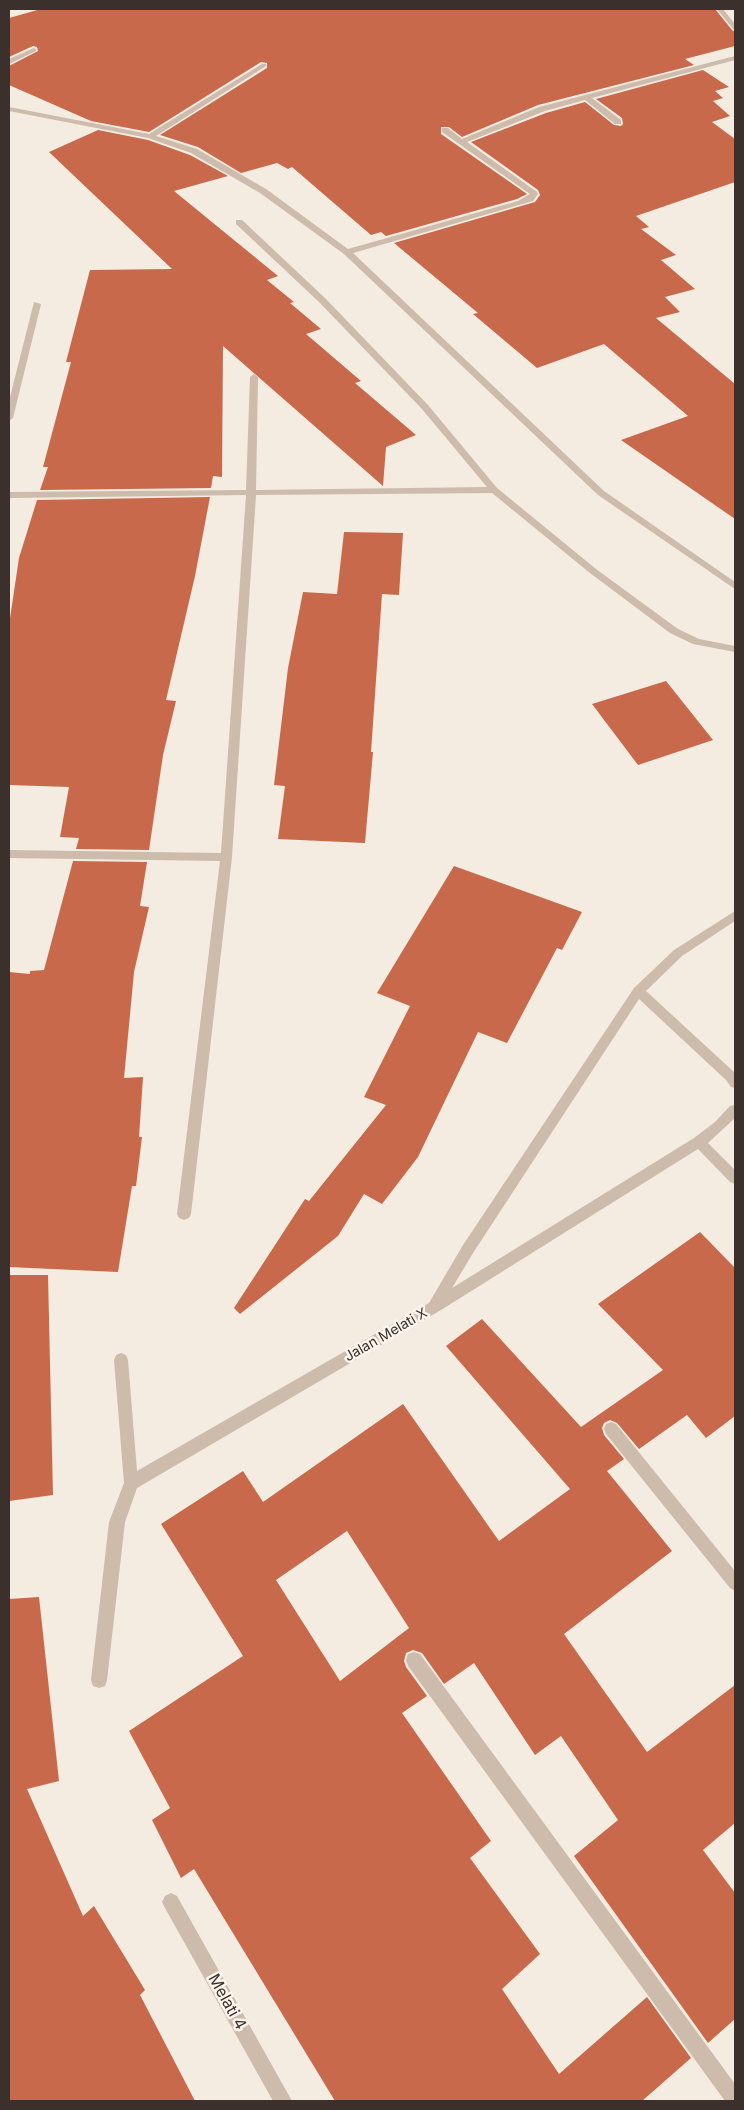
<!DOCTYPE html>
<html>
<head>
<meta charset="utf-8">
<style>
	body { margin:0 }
	#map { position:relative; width:744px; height:2110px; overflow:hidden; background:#f4ebe1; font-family:Inter,sans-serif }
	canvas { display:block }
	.frame { position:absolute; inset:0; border:10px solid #3b302b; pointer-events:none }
</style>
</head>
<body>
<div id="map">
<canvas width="744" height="2110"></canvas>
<div class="frame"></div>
</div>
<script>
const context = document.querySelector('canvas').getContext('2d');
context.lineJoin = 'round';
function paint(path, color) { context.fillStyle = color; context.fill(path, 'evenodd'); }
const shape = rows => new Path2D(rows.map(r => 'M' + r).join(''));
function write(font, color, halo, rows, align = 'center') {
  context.font = font + ' Inter,sans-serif'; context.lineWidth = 5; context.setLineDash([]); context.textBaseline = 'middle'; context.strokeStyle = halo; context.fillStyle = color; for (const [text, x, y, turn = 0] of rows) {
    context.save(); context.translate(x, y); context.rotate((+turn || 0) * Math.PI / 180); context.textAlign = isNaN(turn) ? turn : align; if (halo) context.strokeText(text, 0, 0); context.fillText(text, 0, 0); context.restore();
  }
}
paint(shape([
	[41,9,715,9,732,30,735,32,735,46,685,59,694,65,538,105,462,137,449,127,441,127,441,134,527,194,517,199,386,236,381,232,371,235,292,167,288,169,277,163,241,173,198,147,160,135,267,68,267,63,261,62,149,132,91,121,9,85,9,66,38,51,37,47,33,46,9,57,9,18],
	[703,70,729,87,715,91,723,98,713,101,730,116,712,122,735,139,735,182,636,216,649,227,641,229,676,255,661,260,695,289,665,297,680,312,656,318,735,384,735,519,621,440,688,416,604,344,537,368,473,314,478,313,394,243,535,202,540,195,538,190,471,142,546,113,585,102,614,125,621,126,623,124,622,118,596,99],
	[98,130,148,140,190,155,228,176,174,191,278,276,267,280,294,302,290,303,321,329,306,334,361,381,355,383,416,435,386,447,383,486,223,346,222,477,213,476,211,488,40,490,48,467,43,467,71,362,66,362,90,270,172,269,49,152],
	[210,497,195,576,166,700,176,701,163,755,149,850,76,849,79,838,60,837,69,787,9,785,9,625,19,558,37,500],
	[344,532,403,533,399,595,382,594,371,752,373,752,365,843,278,839,285,786,274,785,288,668,303,592,337,594],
	[666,681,713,740,638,765,592,704],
	[73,861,147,862,140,906,149,907,134,972,124,1078,143,1077,139,1137,142,1137,136,1186,132,1186,118,1272,9,1267,9,972,30,974,30,971,44,970],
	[454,866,582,912,562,950,557,948,507,1043,478,1032,418,1157,382,1204,364,1194,338,1236,240,1314,234,1308,305,1199,309,1201,386,1105,364,1097,410,1006,377,993],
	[700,1232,735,1268,735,1416,706,1438,687,1415,639,1449,617,1423,610,1420,604,1423,602,1428,604,1435,624,1459,607,1471,672,1551,564,1634,647,1752,735,1685,735,1823,703,1850,735,1893,735,2019,708,2043,574,1856,618,1820,561,1736,535,1755,474,1663,444,1684,422,1653,413,1650,406,1653,404,1661,406,1667,427,1696,402,1713,491,1841,470,1858,540,1954,502,1989,559,2074,647,1997,691,2058,642,2101,335,2101,194,1869,181,1878,152,1820,170,1808,129,1731,243,1656,161,1524,243,1471,263,1502,403,1404,499,1541,570,1489,446,1346,482,1319,581,1427,663,1370,598,1304],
	[347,1531,409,1628,340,1681,276,1580],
	[9,1275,48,1275,53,1495,9,1501],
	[39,1597,59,1781,27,1789,83,1916,94,1906,145,1990,140,1995,195,2101,9,2101,9,1599]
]), '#c8694b');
paint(shape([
	[717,9,723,9,735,24,735,30,733,29,717,9],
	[34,48,36,49,36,51,9,64,9,59,34,48],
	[735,56,735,60,592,98,621,120,621,124,615,124,585,100,545,111,467,142,537,192,538,194,533,201,353,253,604,491,735,582,735,589,598,495,344,254,260,193,191,153,148,138,9,111,9,107,149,134,262,64,266,64,266,66,156,136,197,149,266,189,348,249,518,201,530,194,442,132,442,128,448,128,462,139,539,107,735,56],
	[236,220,242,220,325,298,428,405,497,488,596,569,678,629,699,639,735,646,735,652,693,644,670,633,590,573,492,493,256,495,232,857,191,1214,189,1218,184,1220,179,1218,177,1214,220,861,9,858,9,850,221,853,246,495,9,498,9,492,246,490,250,377,254,374,258,377,256,490,487,487,422,409,319,302,236,224,236,220],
	[34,302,41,304,13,418,9,421,9,401,34,302],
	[735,911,735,921,682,956,646,991,734,1072,735,1088,731,1087,726,1080,639,999,473,1253,452,1288,694,1138,715,1122,730,1106,735,1105,735,1118,708,1143,735,1170,735,1184,730,1182,698,1149,441,1310,137,1488,125,1522,107,1680,105,1686,99,1688,93,1686,91,1680,109,1522,124,1483,114,1360,116,1355,121,1353,126,1355,128,1360,137,1471,429,1303,463,1245,634,988,674,950,735,911],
	[611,1422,616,1424,735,1571,735,1591,730,1588,606,1434,604,1429,606,1424,611,1422],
	[414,1652,420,1654,735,2084,735,2101,725,2101,408,1666,406,1660,408,1654,414,1652],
	[171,1893,177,1896,292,2101,273,2101,165,1908,162,1902,165,1896,171,1893]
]), '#cdbbac');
write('14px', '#3b302b', '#fbf5ee', [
	["Jalan Melati X",386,1335,-30]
]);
write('16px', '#3b302b', '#fbf5ee', [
	["Melati 4",227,2002,61]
]);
</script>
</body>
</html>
